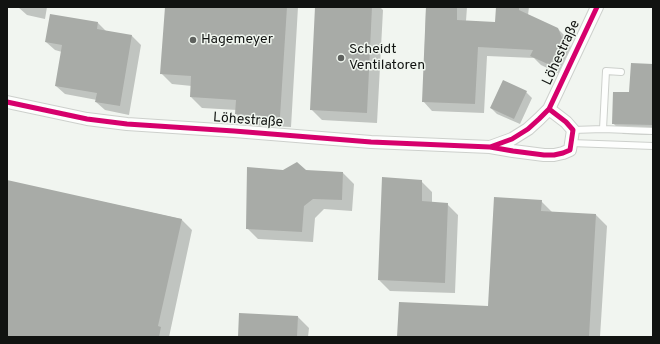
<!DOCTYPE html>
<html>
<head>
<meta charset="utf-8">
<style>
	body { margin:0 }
	#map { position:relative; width:660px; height:344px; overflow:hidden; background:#f1f5f0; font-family:Overpass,sans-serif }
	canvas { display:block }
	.frame { position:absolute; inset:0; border:8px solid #111311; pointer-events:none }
</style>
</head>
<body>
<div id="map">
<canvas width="660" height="344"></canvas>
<div class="frame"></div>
</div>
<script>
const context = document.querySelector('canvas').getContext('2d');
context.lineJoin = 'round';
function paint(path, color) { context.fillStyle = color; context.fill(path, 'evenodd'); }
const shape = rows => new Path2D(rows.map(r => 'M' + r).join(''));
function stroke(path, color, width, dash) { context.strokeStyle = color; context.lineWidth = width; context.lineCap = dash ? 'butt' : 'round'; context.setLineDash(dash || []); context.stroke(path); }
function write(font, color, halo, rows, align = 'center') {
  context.font = font + ' Overpass,sans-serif'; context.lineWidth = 3; context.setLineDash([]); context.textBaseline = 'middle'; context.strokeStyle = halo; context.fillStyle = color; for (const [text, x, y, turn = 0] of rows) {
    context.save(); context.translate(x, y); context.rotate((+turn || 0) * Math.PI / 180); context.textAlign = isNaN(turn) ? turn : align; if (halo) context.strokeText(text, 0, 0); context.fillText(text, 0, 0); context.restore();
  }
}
paint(shape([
	[18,7,47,7,45,19,27,15],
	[166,7,298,7,291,127,247,125,236,114,237,110,202,108,191,97,192,86,172,84,161,73],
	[316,7,380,7,383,10,377,123,322,120,311,109],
	[426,7,467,7,466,21,496,23,497,7,529,7,528,15,558,29,568,39,571,48,560,74,541,65,534,58,487,56,484,113,432,111,423,101],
	[98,23,107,32,132,36,141,45,129,115,105,110,96,102,97,100,65,94,56,86,62,52,55,50,46,42],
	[653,65,653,135,623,134,613,123,630,93],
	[526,92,532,98,520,124,497,114,491,108],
	[284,171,343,173,354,184,352,211,324,209,315,218,313,242,258,239,247,228],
	[7,181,181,219,192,230,169,337,7,337],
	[421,181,432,192,432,203,447,204,458,215,455,293,390,291,379,280],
	[541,201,552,212,596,215,607,226,600,337,398,337,489,307],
	[298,317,309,328,308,337,239,337]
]), '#0003');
paint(shape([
	[165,7,287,7,280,117,235,114,236,100,190,97,191,76,160,74],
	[315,7,372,7,367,113,310,110],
	[426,7,457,7,457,20,495,22,496,7,519,7,519,10,558,28,562,38,550,65,530,56,533,50,478,47,475,104,422,102],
	[50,14,98,22,97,29,132,35,120,106,95,102,97,93,55,86,62,45,45,42],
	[631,63,653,64,653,125,612,124,613,92,629,92],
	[503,80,527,91,514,119,490,108],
	[297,162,306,170,343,172,342,200,313,199,304,206,302,232,246,229,247,167,283,170],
	[382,177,422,180,422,201,448,203,445,283,378,280],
	[7,180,182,219,158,326,161,327,159,337,7,337],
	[494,197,542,200,541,211,596,214,589,337,397,337,399,302,488,306],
	[239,313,298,316,297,337,238,337]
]), '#a8aba7');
const service = shape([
	[603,129,653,131],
	[573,130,603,129,606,71,621,72],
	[571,143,653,146]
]);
const minor = shape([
	[7,102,87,119,127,124,234,131,371,142,490,147,513,151,544,155,554,155,563,153,570,150,573,130,566,122,549,109,539,119,528,129,512,139,490,147],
	[549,109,597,7]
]);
stroke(service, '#cdd0cc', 8);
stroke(minor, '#cdd0cc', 14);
stroke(service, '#fdfefd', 6);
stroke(minor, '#fdfefd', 12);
stroke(shape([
	[7,102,87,119,127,124,234,131,371,142,490,147,513,151,544,155,554,155,563,153,570,150,573,130,566,122,549,109,539,119,528,129,512,139,490,147],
	[549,109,597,7]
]), '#d6006c', 5);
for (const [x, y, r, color] of [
	[193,40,4,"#5f625f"],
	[341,58,4,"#5f625f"]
]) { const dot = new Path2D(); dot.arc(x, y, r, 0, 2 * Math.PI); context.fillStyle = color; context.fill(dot); stroke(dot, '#f0f6ef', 1.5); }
write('14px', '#111311', '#f0f6ef', [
	["Hagemeyer",201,40],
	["Scheidt",349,50],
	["Ventilatoren",349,66]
], 'left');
write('14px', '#111311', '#f0f6ef', [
	["Löhestraße",562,53,-65],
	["Löhestraße",248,121,4]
]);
</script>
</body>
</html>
